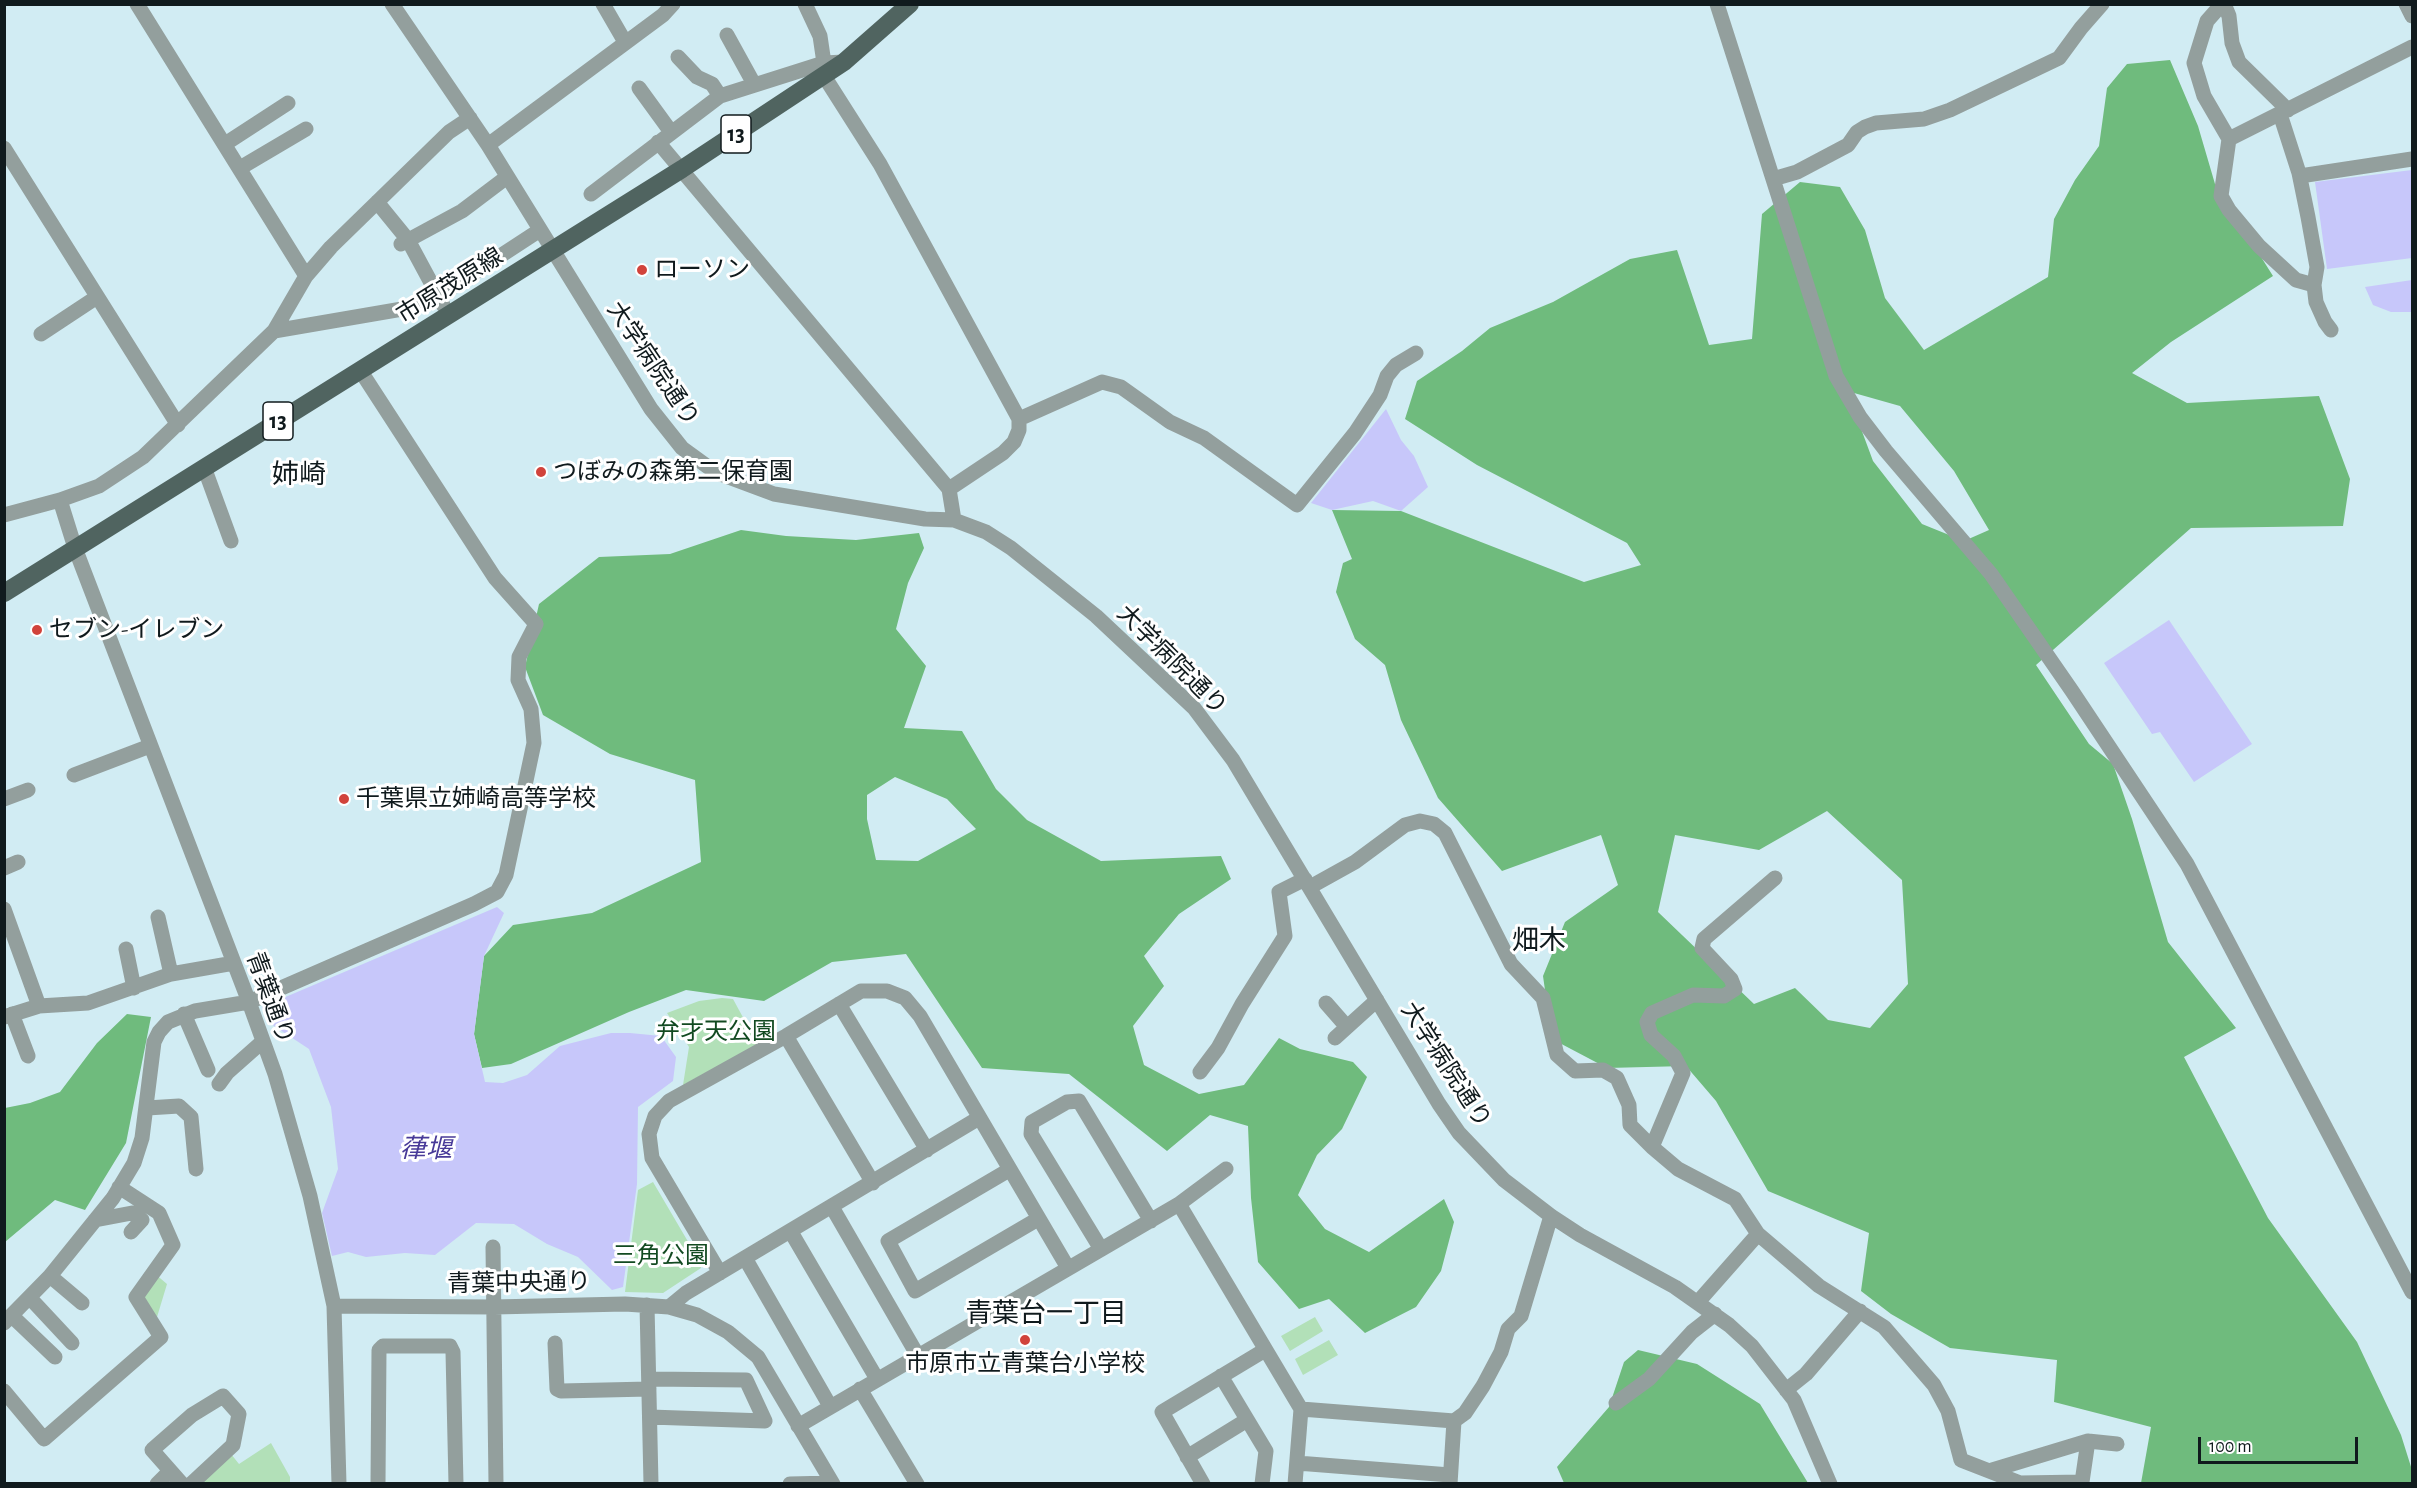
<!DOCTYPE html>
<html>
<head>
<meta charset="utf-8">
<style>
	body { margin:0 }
	#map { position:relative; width:2417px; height:1488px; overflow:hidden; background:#d1ecf3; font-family:"Alegreya Sans",sans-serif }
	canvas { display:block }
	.frame { position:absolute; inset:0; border:6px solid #101a1d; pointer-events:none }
	.scale { position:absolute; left:2198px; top:1437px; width:160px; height:27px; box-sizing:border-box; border:3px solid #101a1d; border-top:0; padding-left:8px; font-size:18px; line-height:21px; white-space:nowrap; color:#101a1d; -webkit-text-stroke:4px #fff; paint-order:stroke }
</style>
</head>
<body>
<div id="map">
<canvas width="2417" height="1488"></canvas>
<div class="frame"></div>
<div class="scale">100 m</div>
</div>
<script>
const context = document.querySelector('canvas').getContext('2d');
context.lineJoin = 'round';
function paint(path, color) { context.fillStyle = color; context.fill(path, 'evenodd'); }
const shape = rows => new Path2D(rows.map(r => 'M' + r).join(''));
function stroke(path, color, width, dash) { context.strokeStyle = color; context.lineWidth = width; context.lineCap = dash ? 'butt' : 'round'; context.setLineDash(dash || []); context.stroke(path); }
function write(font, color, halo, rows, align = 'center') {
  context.font = font + ' "Alegreya Sans","Noto Sans JP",sans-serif'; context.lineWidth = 6; context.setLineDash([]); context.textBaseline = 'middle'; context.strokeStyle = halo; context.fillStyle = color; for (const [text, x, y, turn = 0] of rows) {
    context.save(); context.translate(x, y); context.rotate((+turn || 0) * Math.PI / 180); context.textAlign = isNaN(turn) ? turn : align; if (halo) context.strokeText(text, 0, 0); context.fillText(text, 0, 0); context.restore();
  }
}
paint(shape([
	[722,998,733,999,758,1045,683,1085,689,1047,667,1013,699,1001],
	[653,1182,700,1262,701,1268,663,1293,625,1292,638,1190],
	[154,1273,167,1284,154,1327,136,1297],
	[1315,1317,1323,1331,1290,1351,1281,1336],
	[1329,1340,1338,1355,1303,1375,1295,1359],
	[271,1443,290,1477,290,1483,195,1484,231,1454,239,1464]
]), '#b2e0b8');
paint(shape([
	[2170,60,2198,126,2215,184,2273,276,2171,342,2132,373,2187,403,2319,396,2350,479,2343,526,2191,528,2036,665,2089,744,2113,764,2132,819,2168,942,2236,1028,2184,1057,2268,1218,2357,1342,2401,1435,2412,1470,2412,1483,2141,1483,2151,1427,2054,1402,2057,1360,1950,1348,1891,1314,1861,1291,1869,1233,1768,1191,1716,1101,1686,1066,1607,1068,1552,1039,1543,976,1565,922,1618,885,1601,835,1502,871,1438,798,1401,720,1385,665,1355,639,1336,592,1343,563,1352,559,1332,510,1401,511,1584,582,1641,565,1627,543,1477,465,1405,419,1417,381,1462,351,1490,328,1553,302,1630,259,1677,250,1709,345,1752,339,1762,214,1800,182,1840,187,1865,230,1885,298,1924,350,2048,277,2054,219,2075,180,2099,146,2107,88,2127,64],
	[1847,391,1900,406,1954,471,1989,530,1964,541,1922,524,1873,461],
	[1827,811,1902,880,1908,984,1870,1028,1828,1020,1795,988,1754,1004,1658,912,1675,835,1759,850],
	[741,530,786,536,856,540,919,533,924,548,908,583,896,629,926,666,904,728,962,731,996,789,1027,820,1101,861,1221,856,1231,879,1179,914,1144,956,1164,986,1133,1026,1144,1065,1199,1094,1244,1085,1279,1038,1300,1049,1353,1062,1367,1077,1342,1129,1317,1155,1298,1195,1325,1229,1369,1252,1444,1199,1454,1222,1441,1271,1416,1307,1365,1333,1329,1299,1299,1309,1258,1262,1251,1198,1248,1126,1210,1115,1167,1151,1069,1074,982,1068,906,954,832,962,764,1001,686,990,629,1012,511,1064,482,1068,474,1034,484,956,513,925,592,913,701,862,695,780,610,754,543,715,525,667,539,604,599,557,670,554],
	[895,777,947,799,976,829,918,861,876,860,867,819,867,795],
	[127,1014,151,1017,126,1143,85,1210,55,1200,5,1242,5,1108,30,1103,60,1092,97,1043],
	[1638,1350,1697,1364,1760,1404,1808,1483,1564,1483,1557,1467,1609,1407,1624,1362]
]), '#6fbb7d');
paint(shape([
	[2412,170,2412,258,2327,269,2315,182],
	[2412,280,2412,312,2391,312,2373,305,2365,287],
	[1386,409,1401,440,1414,456,1428,487,1401,511,1373,501,1332,510,1311,503],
	[2169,620,2252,744,2194,782,2160,732,2152,734,2104,663],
	[497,907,504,913,484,956,474,1034,485,1082,503,1083,527,1075,560,1046,611,1033,630,1033,661,1036,676,1057,673,1081,638,1107,637,1184,623,1287,612,1290,578,1257,547,1244,514,1224,476,1223,435,1255,405,1253,366,1257,348,1252,332,1256,322,1213,338,1169,331,1107,309,1049,268,1022,262,1007]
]), '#c7c7fa');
stroke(shape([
	[137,4,306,276],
	[392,4,488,145,651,409,682,448,715,472,774,494,925,519,954,520,986,532,1011,548,1096,616,1194,708,1233,760,1439,1104,1459,1133,1504,1180,1551,1216,1580,1235,1675,1287,1729,1325,1752,1346,1794,1400,1830,1484],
	[603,4,625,42],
	[805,4,820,36,824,63],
	[1717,4,1836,376,1860,417,1886,451,1991,574,2072,691,2187,864,2412,1292],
	[2222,4,2207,21,2194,63,2204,96,2229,139,2221,196,2229,210,2259,246,2296,280,2314,285],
	[2224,4,2229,16,2232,43,2239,62,2288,110],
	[2406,4,2412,16],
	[727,35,754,84],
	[678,57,697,77,712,84,720,96],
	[824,76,880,164,1019,419,1019,430,1014,442,1003,453,949,489],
	[639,88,671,132],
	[2280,114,2299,173,2308,217,2317,267,2314,285,2316,302,2325,322,2331,330],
	[2229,139,2412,47],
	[658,142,949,489,954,520],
	[225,144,288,103],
	[488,145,663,15,673,4],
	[4,148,178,425],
	[240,168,306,129],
	[2300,176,2412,159],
	[1773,179,1797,172,1848,145,1857,132,1865,127,1876,123,1924,119,1950,110,2059,58,2081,28,2102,4],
	[591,194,720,96,824,63,844,62],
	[377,202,408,240,443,305],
	[401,244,462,211,507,177],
	[274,331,408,308,439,296,540,230],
	[41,334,97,297],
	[1019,419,1102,382,1121,387,1170,422,1204,438,1297,505,1355,433,1380,395,1387,376,1396,365,1416,353],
	[204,467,231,541],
	[60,500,75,548,249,1002,275,1074,310,1196,334,1306,339,1484],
	[4,515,60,500,99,486,143,457,274,331,306,276,331,247,449,132,470,118],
	[74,775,150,746],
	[4,799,28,790],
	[4,868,18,862],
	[1310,887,1355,862,1405,825,1420,821,1434,824,1445,833,1511,964,1543,998,1557,1055,1575,1071,1603,1070,1617,1078,1629,1105,1630,1125,1652,1147,1678,1169,1735,1199,1758,1234,1819,1286,1884,1327,1934,1385,1948,1411,1961,1460,2020,1483,2082,1482,2088,1441],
	[4,909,39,1006],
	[158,917,171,974],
	[126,949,134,988],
	[1326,1003,1347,1027],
	[839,1004,927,1150],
	[12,1014,28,1056],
	[184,1014,208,1070],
	[4,1017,39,1006,88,1003,171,974,234,963],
	[786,1036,873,1183],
	[1335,1038,1377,1000],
	[1200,1072,1218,1048,1242,1004,1285,936,1279,892,1305,879],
	[219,1084,227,1073,262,1042],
	[147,1108,179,1106,191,1117,196,1169],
	[1652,1147,1683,1073,1674,1056,1651,1035,1647,1022,1652,1013,1693,995,1724,996,1735,989,1731,979,1702,948,1704,939,1775,878],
	[1009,1170,888,1241,915,1291,1038,1219],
	[1179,1204,1301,1409,1295,1484],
	[832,1207,918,1356],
	[95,1220,132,1213,142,1220,131,1232],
	[791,1232,877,1379],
	[493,1247,496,1484],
	[1101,1249,1031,1134,1032,1122,1067,1102,1079,1101,1151,1221],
	[745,1258,830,1406],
	[720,1273,652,1158,649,1134,655,1116,669,1101,786,1036,861,991,887,991,905,998,920,1016,1068,1268],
	[50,1276,82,1303],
	[30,1298,72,1343],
	[1698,1302,1758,1234],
	[647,1305,651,1484],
	[334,1306,494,1307,625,1304,669,1307,697,1315,728,1332,758,1357,833,1484],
	[669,1307,686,1293,979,1118],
	[12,1316,55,1357],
	[4,1323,50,1276,113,1198,134,1163,142,1138,154,1042,159,1032,168,1022,195,1011,249,1002,474,904,497,892,506,875,534,743,531,709,518,680,519,657,536,624,495,578,360,370],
	[555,1343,557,1389,561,1391,649,1389],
	[1221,1376,1266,1451,1262,1484],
	[649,1379,746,1380,765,1421,650,1417],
	[860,1389,917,1484],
	[1786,1390,1806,1374,1860,1311],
	[4,1391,44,1439,161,1337,136,1297,173,1245,159,1213,119,1187],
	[1616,1403,1649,1379,1692,1332,1715,1314],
	[1301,1409,1454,1421,1465,1413,1483,1386,1501,1352,1508,1329,1521,1316,1551,1216],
	[798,1426,1179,1204,1226,1169],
	[1187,1457,1247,1420],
	[1297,1463,1450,1475],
	[1989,1471,2088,1441,2117,1444],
	[157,1484,170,1471],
	[182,1484,152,1450,192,1415,223,1396,239,1414,233,1445,191,1484],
	[378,1484,379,1350,383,1346,450,1346,453,1352,456,1484],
	[790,1484,832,1483],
	[1203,1484,1162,1412,1265,1350],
	[1450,1484,1454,1421]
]), '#939f9d', 15);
stroke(shape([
	[4,593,682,169,844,62,910,4]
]), '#506460', 18);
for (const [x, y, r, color] of [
	[642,270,6,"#d1433b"],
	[541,472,6,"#d1433b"],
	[37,630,6,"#d1433b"],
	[344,799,6,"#d1433b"],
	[1025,1340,6,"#d1433b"]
]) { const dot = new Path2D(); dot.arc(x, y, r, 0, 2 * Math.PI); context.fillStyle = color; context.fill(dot); stroke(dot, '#fff', 2); }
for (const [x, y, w] of [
	[736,134,30],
	[278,421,30]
]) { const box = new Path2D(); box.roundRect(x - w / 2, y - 19, w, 38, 4.5); context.fillStyle = '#fff'; context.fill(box); stroke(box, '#101a1d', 1.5); }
write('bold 22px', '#101a1d', null, [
	["13",736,134],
	["13",278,421]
]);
write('24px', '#101a1d', '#fff', [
	["ローソン",654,270],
	["つぼみの森第二保育園",553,472],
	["セブン-イレブン",49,630],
	["千葉県立姉崎高等学校",356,799],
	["市原市立青葉台小学校",1025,1364,"center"]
], 'left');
write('24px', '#101a1d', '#fff', [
	["市原茂原線",450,286,-32],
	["大学病院通り",653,364,56],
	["大学病院通り",1172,660,45],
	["青葉通り",270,998,70],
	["大学病院通り",1446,1065,57],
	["青葉中央通り",519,1283,-1]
]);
write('24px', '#124a21', '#fff', [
	["弁才天公園",716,1032],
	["三角公園",661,1256]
]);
write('italic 26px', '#483a98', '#fff', [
	["葎堰",426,1149]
]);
write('27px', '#101a1d', '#fff', [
	["姉崎",299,475],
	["畑木",1539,941],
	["青葉台一丁目",1046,1314]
]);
</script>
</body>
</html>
